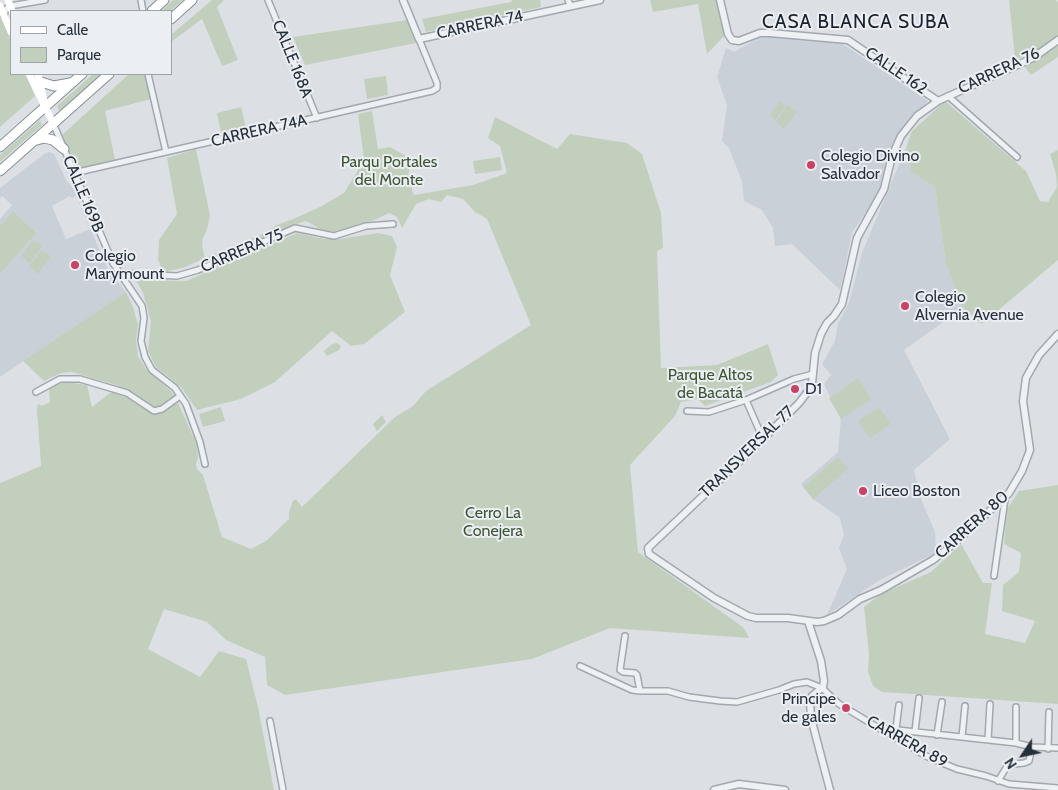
<!DOCTYPE html>
<html>
<head>
<meta charset="utf-8">
<style>
	body { margin:0 }
	#map { position:relative; width:1058px; height:790px; overflow:hidden; background:#dce0e5; font-family:Cabin,sans-serif }
	canvas { display:block }
	.legend { position:absolute; left:10px; top:10px; width:162px; height:65px; box-sizing:border-box; background:#ebeff3; border:1px solid #9ca3a9; margin:0; padding:6px 9px; list-style:none; font-size:15px; color:#26303b }
	.legend li { display:flex; align-items:center; gap:10px; height:25px }
	.legend b { width:25px; border:1px solid #9ca3a9 }
	.north { position:absolute; left:998px; top:730px; width:50px; height:50px; -webkit-text-stroke:4px #ebeff3; paint-order:stroke; rotate:236deg; font-size:14px; font-weight:700; line-height:20px; text-align:center; color:#26303b }
	.north::after { content:''; display:block; margin:auto; width:18px; height:22px; background:#26303b; clip-path:polygon(50% 0,100% 100%,50% 72%,0 100%) }
</style>
</head>
<body>
<div id="map">
<canvas width="1058" height="790"></canvas>
<ul class="legend">
<li><b style="height:6px;background:#fff"></b>Calle</li>
<li><b style="height:14px;background:#c3cfbd"></b>Parque</li>
</ul>
<div class="north">N</div>
</div>
<script>
const context = document.querySelector('canvas').getContext('2d');
context.lineJoin = 'round';
function paint(path, color) { context.fillStyle = color; context.fill(path, 'evenodd'); }
const shape = rows => new Path2D(rows.map(r => 'M' + r).join(''));
function stroke(path, color, width, dash) { context.strokeStyle = color; context.lineWidth = width; context.lineCap = dash ? 'butt' : 'round'; context.setLineDash(dash || []); context.stroke(path); }
function write(font, color, halo, rows, align = 'center') {
  context.font = font + ' Cabin,sans-serif'; context.lineWidth = 4; context.setLineDash([]); context.textBaseline = 'middle'; context.strokeStyle = halo; context.fillStyle = color; for (const [text, x, y, turn = 0] of rows) {
    context.save(); context.translate(x, y); context.rotate((+turn || 0) * Math.PI / 180); context.textAlign = isNaN(turn) ? turn : align; if (halo) context.strokeText(text, 0, 0); context.fillText(text, 0, 0); context.restore();
  }
}
paint(shape([
	[780,35,843,42,844,45,928,101,907,123,891,147,880,190,852,233,840,290,792,244,775,246,773,228,762,210,744,201,742,181,729,148,722,141,727,105,717,77,726,48,734,52,757,39],
	[907,145,911,172,935,187,946,265,963,308,904,350,950,439,914,470,921,499,935,532,936,553,880,580,827,615,847,569,839,548,844,534,840,518,813,499,801,484,838,452,841,419,824,384,831,375,822,364,835,341,838,323,849,303,862,253],
	[49,152,54,154,66,180,74,190,108,270,126,292,0,377,0,274,37,233,13,211,0,225,0,219,12,205,2,196,0,198,0,188,44,154],
	[70,196,71,198,76,196,90,229,66,239,52,206]
]), '#cad0d7');
paint(shape([
	[173,0,183,0,170,11,161,11],
	[212,0,224,0,217,7,238,60,222,66,202,19,171,42,171,35],
	[512,0,540,0,541,7,426,32,422,19,511,2],
	[650,0,716,0,725,35,707,54,698,4,653,12],
	[1009,0,1055,0,1058,2,1058,36,1031,55,1015,59],
	[0,14,11,40,11,74,26,74,35,96,0,127],
	[407,20,416,43,305,65,293,37],
	[1058,45,1058,57,1031,75,1025,67],
	[93,74,102,74,59,111,57,106],
	[129,74,144,74,151,99,105,111,115,160,76,170,62,135],
	[386,76,388,95,367,99,364,79],
	[780,101,786,106,775,120,770,115],
	[945,101,1026,171,1040,201,1048,202,1057,187,1056,174,1050,154,1058,150,1058,260,982,324,963,308,946,265,935,187,911,172,907,145,912,131],
	[788,105,797,112,784,129,776,122],
	[241,107,246,128,221,133,217,113],
	[372,111,378,149,390,147,411,159,407,184,410,184,414,195,473,185,507,173,500,146,488,138,495,117,557,149,570,134,627,143,642,154,661,213,663,248,657,251,661,368,717,365,768,344,778,375,771,382,705,406,698,399,681,402,675,416,630,465,638,552,744,628,749,638,610,628,532,659,285,695,267,685,265,657,226,640,207,622,164,609,148,649,200,677,219,651,246,659,258,707,274,790,0,790,0,483,41,466,37,410,38,404,42,406,50,402,49,389,57,384,67,382,87,385,92,407,119,386,72,372,61,373,44,381,23,361,126,292,133,307,138,325,136,341,138,356,146,369,173,393,179,405,197,445,198,457,196,464,197,469,203,475,222,537,251,549,266,541,289,519,289,512,293,501,296,499,302,507,395,417,413,406,426,391,531,325,487,219,475,212,463,199,447,195,441,202,429,199,416,204,402,228,397,217,389,213,377,219,336,232,322,230,306,221,281,230,207,263,205,258,183,268,163,272,158,259,159,240,177,214,167,158,196,149,210,215,207,230,203,238,202,246,205,258,265,233,277,225,293,219,320,207,344,193,364,160,358,114],
	[40,120,42,125,0,162,0,155],
	[500,157,502,170,475,174,473,161],
	[13,211,37,233,0,274,0,225],
	[297,233,324,239,339,239,378,233,392,236,397,247,390,275,405,312,364,344,351,346,332,331,275,382,241,399,197,410,181,387,156,367,148,351,151,321,143,293,136,280,186,281],
	[33,240,42,246,30,263,21,256],
	[41,250,51,256,38,274,29,267],
	[337,343,341,346,339,350,327,356,324,351,332,344],
	[858,378,871,399,841,419,829,398],
	[221,407,225,421,203,427,199,414],
	[879,407,891,424,870,438,858,421],
	[382,415,386,422,377,431,373,424],
	[838,457,848,469,813,499,803,487],
	[1058,485,1058,704,882,692,873,686,868,672,869,655,864,607,881,594,931,572,961,544,983,583,992,583,985,634,1025,643,1035,621,1002,611,1003,585,1019,572,1021,553,1004,544,1007,509,1019,491]
]), '#c3cfbd');
const minor = shape([
	[141,0,143,11],
	[268,0,317,118],
	[568,0,570,5],
	[4,15,6,9,10,6,45,0],
	[148,74,166,152],
	[948,96,1017,157],
	[53,123,113,263,142,306,144,318,141,341,145,357,152,370,175,388,186,404,200,442,205,464],
	[74,173,432,91,437,88,437,83,419,39],
	[120,273,177,276,198,270,295,228,334,236,366,226,393,224],
	[36,392,60,379,80,379,127,393,154,411,162,409,180,396],
	[746,400,763,439],
	[687,411,709,412,746,400,794,379,813,374],
	[994,576,1005,499],
	[625,636,620,670,623,672,635,673,637,675,640,691],
	[580,666,632,690,640,691,668,691,689,697,720,701,737,702,779,690,794,684,807,682,822,688,839,704,877,727,928,757,957,769,986,776,1009,784,1058,788],
	[270,721,283,790],
	[880,728,1016,743,1032,747,1058,748],
	[896,729,899,705],
	[915,731,919,698],
	[937,735,942,702],
	[962,737,965,706],
	[988,740,990,704],
	[1016,743,1016,707],
	[1048,749,1049,712],
	[998,781,1006,768,1014,764,1024,763,1029,761,1032,747]
]);
const tertiary = shape([
	[403,0,419,39,600,0],
	[720,0,728,34,732,40,739,41,760,33,770,33,848,40,938,101],
	[1058,40,1033,58,938,101,917,116,901,136,892,156,884,189,857,238,842,304,834,316,827,323,821,334,815,353,812,383,809,390,799,403,763,439,648,548,649,554,714,598,748,616,756,618,788,618,817,622,824,621,838,615,860,599,881,590,933,560,957,541,1009,493,1022,471,1030,450,1023,401,1026,378,1039,355,1058,334],
	[808,621,821,661,824,681,823,687,812,696,810,701,811,718,830,790],
	[714,790,739,784,785,790]
]);
const trunk = shape([
	[152,11,164,0],
	[171,19,192,0],
	[41,82,54,86,70,83],
	[37,140,44,138,53,140,64,149],
	[0,147,82,74],
	[0,171,109,74]
]);
stroke(minor, '#a2a8af', 8);
stroke(tertiary, '#a2a8af', 9);
stroke(trunk, '#848f9c', 11);
stroke(minor, '#eef1f4', 5);
stroke(tertiary, '#eef1f4', 6);
stroke(shape([
	[8,0,12,11],
	[0,6,11,32],
	[29,74,53,123],
	[38,74,44,101]
]), '#fff', 7);
stroke(trunk, '#fff', 9);
for (const [x, y, r, color] of [
	[811,165,5,"#c94264"],
	[75,265,5,"#c94264"],
	[905,306,5,"#c94264"],
	[795,389,5,"#c94264"],
	[863,491,5,"#c94264"],
	[846,708,5,"#c94264"]
]) { const dot = new Path2D(); dot.arc(x, y, r, 0, 2 * Math.PI); context.fillStyle = color; context.fill(dot); stroke(dot, '#ebeff3', 2); }
write('16px', '#26303b', '#ebeff3', [
	["CARRERA 74",480,25,-12],
	["CALLE 168A",292,59,68],
	["CALLE 162",896,71,34],
	["CARRERA 76",999,71,-25],
	["CARRERA 74A",259,131,-13],
	["CALLE 169B",83,194,67],
	["CARRERA 75",242,251,-23],
	["TRANSVERSAL 77",747,452,-44],
	["CARRERA 80",972,525,-42],
	["CARRERA 89",907,742,29]
]);
write('16px', '#26303b', '#ebeff3', [
	["Colegio Divino",821,156],
	["Salvador",821,174],
	["Colegio",85,256],
	["Marymount",85,274],
	["Colegio",915,297],
	["Alvernia Avenue",915,315],
	["D1",805,389],
	["Liceo Boston",873,491],
	["Principe",836,699,"right"],
	["de gales",836,717,"right"]
], 'left');
write('16px', '#3e5634', '#ebeff3', [
	["Parqu Portales",389,162],
	["del Monte",389,180],
	["Parque Altos",710,375],
	["de Bacatá",710,393],
	["Cerro La",493,513],
	["Conejera",493,531]
]);
context.letterSpacing = '1px';
write('19px', '#19212c', '#ebeff3', [
	["CASA BLANCA SUBA",856,22]
]);
context.letterSpacing = '0px';
</script>
</body>
</html>
